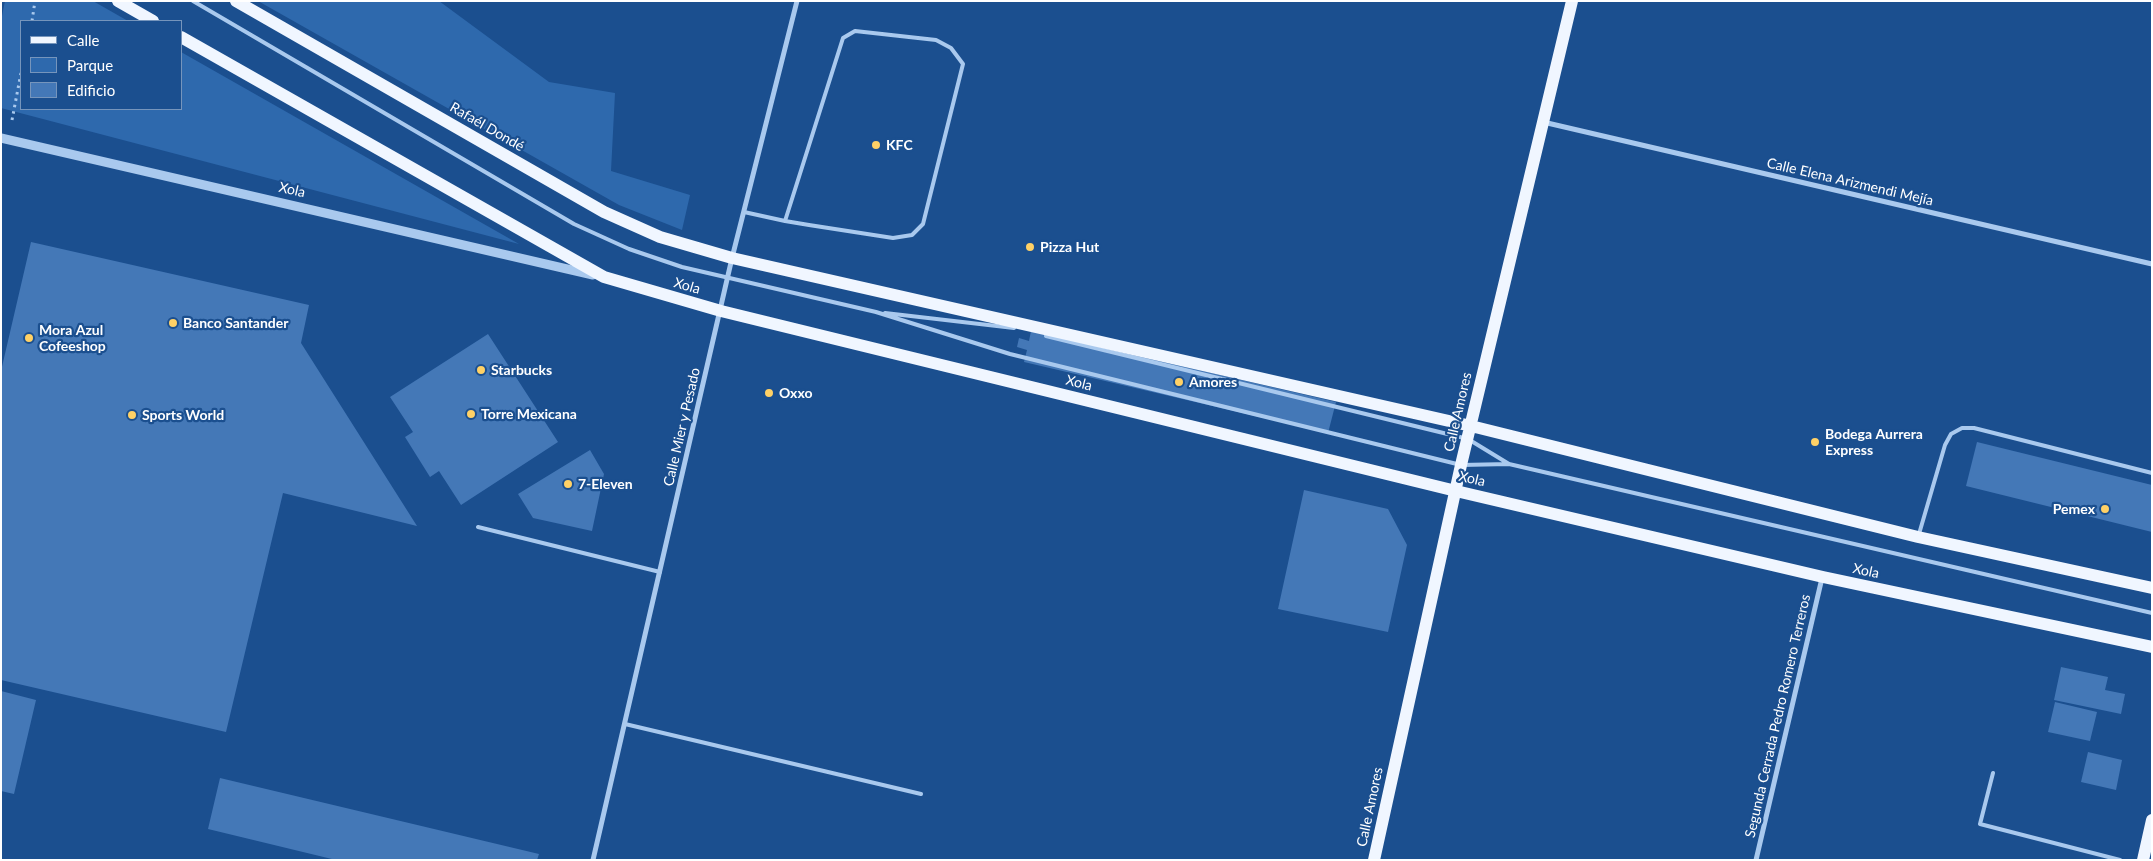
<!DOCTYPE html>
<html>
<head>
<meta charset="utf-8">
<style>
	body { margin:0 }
	#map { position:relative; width:2153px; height:861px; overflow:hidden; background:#1b4f8f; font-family:Lato,sans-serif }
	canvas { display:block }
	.frame { position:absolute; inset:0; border:2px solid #fff; pointer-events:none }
	.legend { position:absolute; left:20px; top:20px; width:162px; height:90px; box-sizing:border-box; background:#1b4f8f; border:1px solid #7695bc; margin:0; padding:6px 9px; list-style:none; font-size:15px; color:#fff }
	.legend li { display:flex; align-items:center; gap:10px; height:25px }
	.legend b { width:25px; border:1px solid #7695bc }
</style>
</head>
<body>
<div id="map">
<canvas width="2153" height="861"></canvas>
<div class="frame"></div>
<ul class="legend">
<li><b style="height:6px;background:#f0f6ff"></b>Calle</li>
<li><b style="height:14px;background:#2e69ad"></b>Parque</li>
<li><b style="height:14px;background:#4478b7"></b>Edificio</li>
</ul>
</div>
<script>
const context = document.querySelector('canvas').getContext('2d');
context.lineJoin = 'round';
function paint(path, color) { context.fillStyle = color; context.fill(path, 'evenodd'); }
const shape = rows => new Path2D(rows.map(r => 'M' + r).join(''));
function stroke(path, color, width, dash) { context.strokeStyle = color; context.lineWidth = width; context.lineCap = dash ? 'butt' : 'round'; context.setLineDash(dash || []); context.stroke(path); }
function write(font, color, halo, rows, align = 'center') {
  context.font = font + ' Lato,sans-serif'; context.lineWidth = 4.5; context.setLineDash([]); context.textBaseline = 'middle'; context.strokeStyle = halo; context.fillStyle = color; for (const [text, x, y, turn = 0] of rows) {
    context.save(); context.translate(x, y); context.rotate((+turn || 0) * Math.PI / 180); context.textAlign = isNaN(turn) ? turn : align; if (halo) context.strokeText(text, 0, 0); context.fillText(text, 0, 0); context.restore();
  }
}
paint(shape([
	[5,1,93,1,128,21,21,21,21,109,181,109,181,52,519,244,1,108,1,21],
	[258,1,439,1,549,82,615,93,611,171,690,195,682,230,619,205]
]), '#2e69ad');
paint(shape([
	[31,242,309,305,301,343,417,526,283,493,226,732,1,680,1,371],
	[1031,331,1336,402,1328,433,1024,362,1027,350,1017,347,1019,338,1029,341],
	[488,334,558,442,461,505,439,471,430,477,405,437,413,432,390,397],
	[1977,442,2152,485,2152,532,1966,486],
	[590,450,604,474,592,531,533,518,518,494],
	[1304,490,1388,509,1407,545,1388,632,1278,609],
	[2061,667,2108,677,2105,690,2125,694,2121,714,2054,700],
	[1,691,36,700,14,794,1,791],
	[2055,702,2097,712,2090,741,2048,732],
	[2088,752,2122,760,2116,790,2081,782],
	[220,778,539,854,537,860,336,860,208,829]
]), '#4478b7');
stroke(shape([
	[32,21,35,1],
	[12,120,21,73]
]), '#a9c9ee', 3, [2.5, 4]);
stroke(shape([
	[193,1,574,224,629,249,682,267,876,312,1010,354,1461,465,1509,464,2152,613],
	[744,212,785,221,809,225,893,238,912,235,923,224,963,64,951,48,936,40,855,31,843,38,785,221],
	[885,313,1014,328],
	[1046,336,1468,439,1509,464],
	[478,527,660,572],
	[1919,534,1945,445,1951,434,1962,428,1974,428,2152,473],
	[625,724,921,794],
	[1993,773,1980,824,2120,860]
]), '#a9c9ee', 4);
stroke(shape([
	[1543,122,2152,264],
	[593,860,732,258,797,1],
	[1756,860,1822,578]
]), '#a9c9ee', 5);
stroke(shape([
	[1,138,593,275]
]), '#a9c9ee', 9);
stroke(shape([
	[118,1,153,21],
	[236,1,604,212,660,237,732,258,1471,426,1918,537,2152,588],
	[181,37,604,277,721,311,1456,491,1823,577,2152,647],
	[1374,860,1461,465,1572,1],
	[2143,860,2152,820]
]), '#f0f6ff', 12);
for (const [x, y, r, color] of [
	[876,145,5,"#ffd166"],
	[1030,247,5,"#ffd166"],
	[173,323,5,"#ffd166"],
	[29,338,5,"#ffd166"],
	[481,370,5,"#ffd166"],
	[1179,382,5,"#ffd166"],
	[769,393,5,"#ffd166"],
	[471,414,5,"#ffd166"],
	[132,415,5,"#ffd166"],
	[1815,442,5,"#ffd166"],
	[568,484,5,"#ffd166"],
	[2105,509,5,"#ffd166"]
]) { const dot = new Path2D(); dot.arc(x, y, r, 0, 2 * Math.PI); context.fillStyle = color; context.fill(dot); stroke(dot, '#1b4f8f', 2); }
write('14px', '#fff', '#1b4f8f', [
	["Rafaél Dondé",487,127,30],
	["Calle Elena Arizmendi Mejía",1850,182,13],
	["Xola",292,190,13],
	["Xola",687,286,16],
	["Xola",1079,383,14],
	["Calle Amores",1458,412,-77],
	["Calle Mier y Pesado",682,427,-77],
	["Xola",1472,479,13],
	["Xola",1866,571,12],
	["Segunda Cerrada Pedro Romero Terreros",1778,716,-77],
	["Calle Amores",1370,807,-78]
]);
write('bold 14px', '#fff', '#1b4f8f', [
	["KFC",886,145],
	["Pizza Hut",1040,247],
	["Banco Santander",183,323],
	["Mora Azul",39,330],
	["Cofeeshop",39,346],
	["Starbucks",491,370],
	["Amores",1189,382],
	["Oxxo",779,393],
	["Torre Mexicana",481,414],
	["Sports World",142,415],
	["Bodega Aurrera",1825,434],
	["Express",1825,450],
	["7-Eleven",578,484],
	["Pemex",2095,509,"right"]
], 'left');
</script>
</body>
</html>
